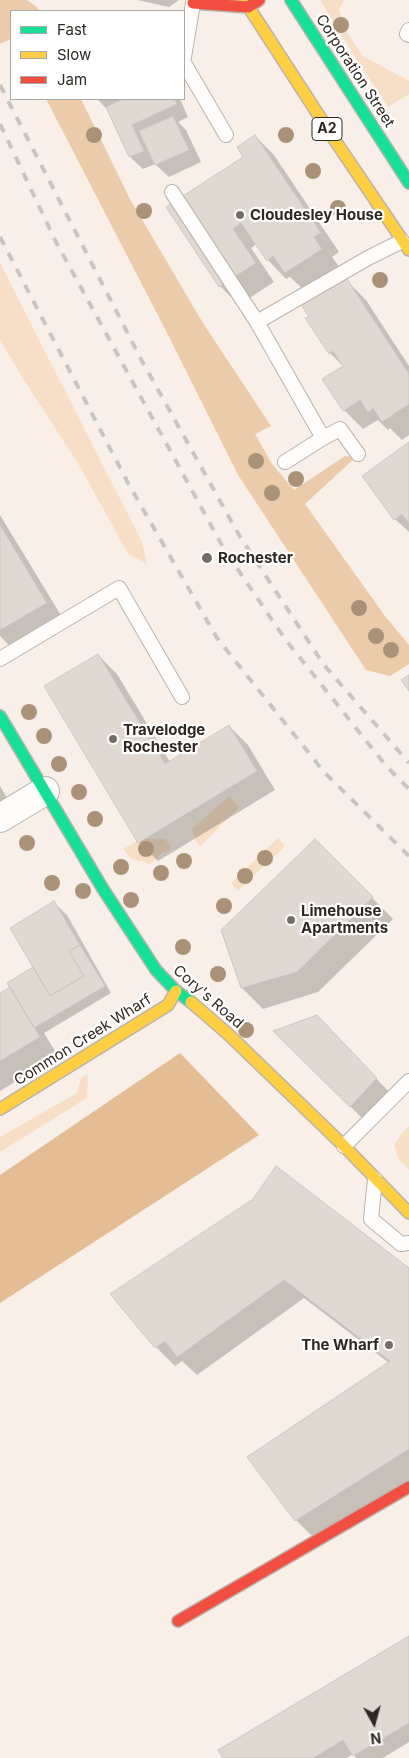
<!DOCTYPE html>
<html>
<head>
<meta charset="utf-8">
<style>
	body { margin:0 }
	#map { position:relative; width:409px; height:1758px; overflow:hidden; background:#f8f0e8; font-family:Inter,sans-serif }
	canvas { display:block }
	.legend { position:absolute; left:10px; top:10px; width:175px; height:90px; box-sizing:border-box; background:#fff; border:1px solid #aba9a6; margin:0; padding:6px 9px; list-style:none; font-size:15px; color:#2e2821 }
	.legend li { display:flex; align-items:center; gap:10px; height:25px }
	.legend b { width:25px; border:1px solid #aba9a6 }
	.north { position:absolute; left:349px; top:1698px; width:50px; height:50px; -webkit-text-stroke:4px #fff; paint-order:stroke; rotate:173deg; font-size:14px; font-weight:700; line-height:20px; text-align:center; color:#2e2821 }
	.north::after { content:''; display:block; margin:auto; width:18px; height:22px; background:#2e2821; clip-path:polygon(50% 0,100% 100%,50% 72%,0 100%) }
</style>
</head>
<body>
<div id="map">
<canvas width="409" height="1758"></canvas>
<ul class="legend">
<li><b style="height:6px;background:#16e098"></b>Fast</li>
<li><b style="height:6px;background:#ffcf43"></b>Slow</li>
<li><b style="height:6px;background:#f24e42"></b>Jam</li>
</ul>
<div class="north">N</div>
</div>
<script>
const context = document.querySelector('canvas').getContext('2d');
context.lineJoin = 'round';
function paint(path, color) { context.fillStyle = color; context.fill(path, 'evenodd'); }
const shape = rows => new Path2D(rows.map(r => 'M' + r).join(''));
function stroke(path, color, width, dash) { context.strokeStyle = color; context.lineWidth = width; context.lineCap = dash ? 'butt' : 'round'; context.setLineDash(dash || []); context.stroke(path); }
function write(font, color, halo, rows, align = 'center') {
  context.font = font + ' Inter,sans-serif'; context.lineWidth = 4.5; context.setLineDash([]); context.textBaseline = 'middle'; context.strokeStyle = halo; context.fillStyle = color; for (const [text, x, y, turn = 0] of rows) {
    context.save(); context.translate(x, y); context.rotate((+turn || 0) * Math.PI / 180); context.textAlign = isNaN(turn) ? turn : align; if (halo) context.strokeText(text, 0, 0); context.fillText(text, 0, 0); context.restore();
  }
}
paint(shape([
	[320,0,344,0,339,9,345,30,363,56,409,81,409,94,388,107,348,46],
	[0,263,142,542,147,564,128,554,79,465,24,380,0,340],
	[229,796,239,807,200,847,195,839,192,829],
	[278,838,285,846,238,891,231,883],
	[140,839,165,839,170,845,170,849,167,852,162,853,150,865,143,861,138,861,130,858,123,849],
	[88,1074,87,1098,0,1152,0,1137,77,1093,81,1078],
	[409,1126,409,1170,398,1158,394,1145,403,1132]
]), '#f7dfc7');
paint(shape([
	[0,0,27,0,37,7,39,11,11,11,11,39,0,44],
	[46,99,81,99,131,201,203,323,271,426,255,434,272,464,294,490,345,456,356,457,305,504,385,616,409,645,409,664,390,676,366,670,238,475,164,327]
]), '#ebcba9');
paint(shape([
	[180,1053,259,1135,0,1303,0,1175]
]), '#e4bd94');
paint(shape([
	[137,0,179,0,169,7],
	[97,99,180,99,188,117,178,122,186,130,201,162,169,177,155,164,143,169,130,157,109,111],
	[255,136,274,155,339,252,332,257,340,268,305,291,290,277,286,279,268,260,257,244,251,248,274,282,239,305,220,286,245,157],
	[347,281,366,300,409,366,409,435,402,440,390,428,388,430,378,420,363,429,344,410,324,380,344,367,330,353,311,318],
	[409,444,409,532,395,519],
	[0,515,65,622,15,652,0,636],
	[98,655,117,674,170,762,229,726,248,745,275,790,158,861,139,842],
	[0,786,13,808,0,816],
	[315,840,393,919,318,992,263,1009,242,988,223,930],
	[54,903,67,915,111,993,44,1033,58,1056,0,1091,0,995,37,972],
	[275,1032,333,1034,393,1096,367,1123],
	[409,1269,409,1480,315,1539,296,1520,249,1457,389,1363,304,1298,197,1375,182,1361,175,1366,156,1347,112,1294],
	[409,1638,409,1742,383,1758,356,1758,353,1754,347,1758,225,1758]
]), '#0003');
const building = shape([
	[123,99,174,99,177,104,132,125,144,151,129,157,106,107,123,99],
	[173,116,189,150,155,165,139,131,173,116],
	[255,135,321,233,314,237,322,249,285,273,273,256,267,261,241,223,233,229,256,263,219,287,166,207,243,157,237,147,255,135],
	[336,277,341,283,347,279,409,374,409,404,382,422,373,408,368,412,360,400,343,411,322,379,343,366,333,351,329,354,305,318,309,317,299,301,336,277],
	[409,442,409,523,402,514,394,520,362,476,409,442],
	[0,525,47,603,0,630,0,525],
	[98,654,165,764,229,725,257,771,138,843,44,686,98,654],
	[409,675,409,691,401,680,409,675],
	[315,839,373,897,297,972,241,988,221,930,315,839],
	[54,901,80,945,69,951,84,976,50,996,10,928,54,901],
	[80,945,105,986,34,1028,7,983,33,967,50,996,84,976,69,951,80,945],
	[10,987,40,1037,0,1061,0,993,10,987],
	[317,1015,377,1078,350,1107,273,1031,317,1015],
	[276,1166,409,1268,409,1449,295,1521,247,1457,390,1361,284,1280,177,1357,165,1341,155,1348,110,1294,253,1199,276,1166],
	[409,1636,409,1723,353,1756,343,1740,313,1758,223,1758,218,1750,409,1636]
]);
paint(building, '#e0d9d2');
stroke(building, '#cec7c0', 1);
const lane = shape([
	[409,30,407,34,409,35],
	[184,57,193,3],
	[184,63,226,135],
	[172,192,257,322],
	[358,454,340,429,323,438,257,322,368,258,402,241],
	[285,462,323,438],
	[0,659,119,588,182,697],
	[344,1146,409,1081],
	[375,1179,371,1219,401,1244,409,1243]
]);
const street = shape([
	[0,818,45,791]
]);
const fast = shape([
	[291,0,409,183],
	[0,716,103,889,156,970,176,991,191,1002]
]);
const slow = shape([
	[244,0,336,142,409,250],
	[191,1002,228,1034,344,1146,409,1213],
	[0,1109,168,1005,176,991]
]);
const jam = shape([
	[193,3,248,7,259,0],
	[178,1621,409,1487]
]);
stroke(lane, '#bab3ac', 16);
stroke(street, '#bab3ac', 30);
stroke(fast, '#bab3ac', 14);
stroke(slow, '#bab3ac', 14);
stroke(jam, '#bab3ac', 14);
stroke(lane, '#fefdfc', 14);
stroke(street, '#fefdfc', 28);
stroke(fast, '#16e098', 11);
stroke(slow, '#ffcf43', 11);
stroke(jam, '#f24e42', 11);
stroke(shape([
	[0,85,142,361,239,535,324,665,409,763],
	[0,124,56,242,224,549,285,639,387,767,409,789],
	[0,237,128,483,217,638,324,772,409,856]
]), '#c8c6c3', 4, [9, 9]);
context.fillStyle = '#a99278';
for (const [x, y] of [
	[341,25],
	[94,135],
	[286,135],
	[313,171],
	[338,208],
	[144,211],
	[380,280],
	[256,461],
	[296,479],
	[272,493],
	[359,608],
	[376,636],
	[391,650],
	[29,712],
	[44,736],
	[59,764],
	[79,792],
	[95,819],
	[27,843],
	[146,849],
	[265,858],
	[184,861],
	[121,867],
	[161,873],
	[245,876],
	[52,883],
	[83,891],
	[131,900],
	[224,906],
	[183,947],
	[218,974],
	[246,1030]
]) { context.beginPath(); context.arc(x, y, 8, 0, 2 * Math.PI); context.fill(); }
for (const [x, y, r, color] of [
	[240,215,5,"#756e67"],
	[207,558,6,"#756e67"],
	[113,739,5,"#756e67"],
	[291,920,5,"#756e67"],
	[389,1345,5,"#756e67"]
]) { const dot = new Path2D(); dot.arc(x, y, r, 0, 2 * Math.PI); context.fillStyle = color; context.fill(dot); stroke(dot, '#fff', 2); }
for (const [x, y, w] of [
	[327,129,30]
]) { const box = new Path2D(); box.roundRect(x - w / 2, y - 11.5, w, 23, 4); context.fillStyle = '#fff'; context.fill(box); stroke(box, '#2e2821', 1); }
write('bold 14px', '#2e2821', null, [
	["A2",327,129]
]);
write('15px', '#2e2821', '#fff', [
	["Corporation Street",355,71,57],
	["Cory's Road",208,997,41],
	["Common Creek Wharf",83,1040,-32]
]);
write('bold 15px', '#2e2821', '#fff', [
	["Cloudesley House",250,215],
	["Rochester",218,558],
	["Travelodge",123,730],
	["Rochester",123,747],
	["Limehouse",301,911],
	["Apartments",301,928],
	["The Wharf",379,1345,"right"]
], 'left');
</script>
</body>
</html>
